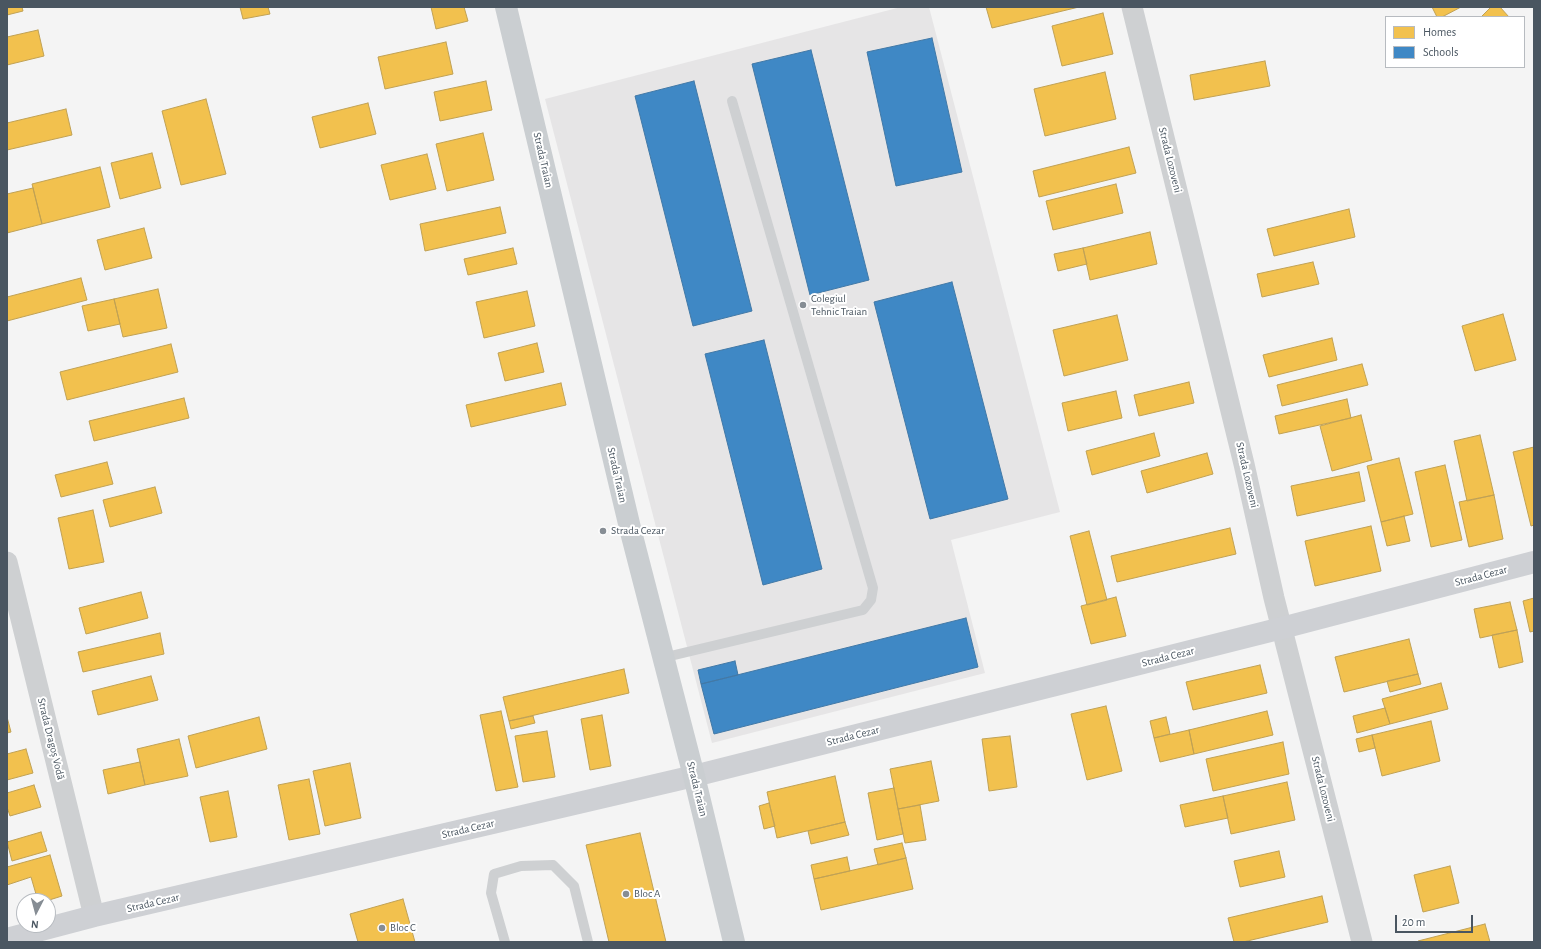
<!DOCTYPE html>
<html>
<head>
<meta charset="utf-8">
<style>
	body { margin:0 }
	#map { position:relative; width:1541px; height:949px; overflow:hidden; background:#f4f4f4; font-family:"Alegreya Sans",sans-serif }
	canvas { display:block }
	.frame { position:absolute; inset:0; border:8px solid #4a5661; pointer-events:none }
	.legend { position:absolute; left:1385px; top:16px; width:140px; height:52px; box-sizing:border-box; background:#fff; border:1px solid #b7bbc0; margin:0; padding:5px 7px; list-style:none; font-size:12px; color:#4a5661 }
	.legend li { display:flex; align-items:center; gap:8px; height:20px }
	.legend b { width:20px; border:1px solid #b7bbc0 }
	.north { position:absolute; left:16px; top:893px; width:40px; height:40px; box-sizing:border-box; background:#fff; border:1px solid #b7bbc0; border-radius:50%; rotate:186deg; font-size:11px; font-weight:700; line-height:16px; text-align:center; color:#4a5661 }
	.north::after { content:''; display:block; margin:auto; width:14px; height:18px; background:#868d94; clip-path:polygon(50% 0,100% 100%,50% 72%,0 100%) }
	.scale { position:absolute; left:1395px; top:915px; width:78px; height:18px; box-sizing:border-box; border:2px solid #4a5661; border-top:0; padding-left:5px; font-size:12px; line-height:14px; white-space:nowrap; color:#4a5661; -webkit-text-stroke:3px #fff; paint-order:stroke }
</style>
</head>
<body>
<div id="map">
<canvas width="1541" height="949"></canvas>
<div class="frame"></div>
<ul class="legend">
<li><b style="height:11px;background:#f2c14e"></b>Homes</li>
<li><b style="height:11px;background:#3f88c5"></b>Schools</li>
</ul>
<div class="north">N</div>
<div class="scale">20 m</div>
</div>
<script>
const context = document.querySelector('canvas').getContext('2d');
context.lineJoin = 'round';
function paint(path, color) { context.fillStyle = color; context.fill(path, 'evenodd'); }
const shape = rows => new Path2D(rows.map(r => 'M' + r).join(''));
function stroke(path, color, width, dash) { context.strokeStyle = color; context.lineWidth = width; context.lineCap = dash ? 'butt' : 'round'; context.setLineDash(dash || []); context.stroke(path); }
function write(font, color, halo, rows, align = 'center') {
  context.font = font + ' "Alegreya Sans",sans-serif'; context.lineWidth = 4; context.setLineDash([]); context.textBaseline = 'middle'; context.strokeStyle = halo; context.fillStyle = color; for (const [text, x, y, turn = 0] of rows) {
    context.save(); context.translate(x, y); context.rotate((+turn || 0) * Math.PI / 180); context.textAlign = isNaN(turn) ? turn : align; if (halo) context.strokeText(text, 0, 0); context.fillText(text, 0, 0); context.restore();
  }
}
paint(shape([
	[901,7,929,7,1060,512,951,540,985,673,712,743,545,99]
]), '#e6e5e6');
const homes = shape([
	[7,7,22,7,23,11,7,15,7,7],
	[240,7,268,7,270,14,243,19,240,7],
	[431,7,464,7,468,21,436,29,431,7],
	[986,7,1079,7,992,28,986,7],
	[1432,7,1461,7,1442,17,1437,17,1432,7],
	[1491,7,1500,7,1509,17,1481,17,1491,7],
	[1103,13,1113,54,1062,66,1052,26,1103,13],
	[38,30,44,56,7,65,7,37,38,30],
	[446,42,453,74,385,89,378,57,446,42],
	[1265,61,1270,86,1194,100,1190,75,1265,61],
	[1105,72,1116,119,1045,136,1034,89,1105,72],
	[486,81,492,110,440,121,434,92,486,81],
	[206,99,226,174,181,185,162,111,206,99],
	[368,103,376,134,320,148,312,117,368,103],
	[66,109,72,135,7,150,7,123,66,109],
	[483,133,494,180,447,191,436,144,483,133],
	[1129,147,1136,173,1039,197,1033,171,1129,147],
	[152,153,161,188,120,199,111,163,152,153],
	[427,154,436,189,390,200,381,165,427,154],
	[100,167,110,207,42,224,32,184,100,167],
	[1116,184,1123,213,1053,230,1046,201,1116,184],
	[33,188,42,224,7,233,7,194,33,188],
	[500,207,506,233,425,251,420,224,500,207],
	[1349,209,1355,237,1274,256,1267,229,1349,209],
	[144,228,152,258,105,270,97,240,144,228],
	[1150,232,1157,264,1090,280,1083,248,1150,232],
	[513,248,517,264,468,275,464,259,513,248],
	[1083,248,1087,264,1058,271,1054,254,1083,248],
	[1313,262,1319,284,1262,297,1257,274,1313,262],
	[81,278,87,300,7,321,7,297,81,278],
	[158,289,167,328,123,337,114,299,158,289],
	[527,291,535,326,484,338,476,302,527,291],
	[114,299,120,324,88,331,82,306,114,299],
	[1503,314,1516,360,1475,371,1462,326,1503,314],
	[1117,315,1128,360,1064,376,1053,330,1117,315],
	[1332,338,1337,360,1269,377,1263,355,1332,338],
	[537,343,544,372,505,381,498,353,537,343],
	[171,344,178,372,67,400,60,372,171,344],
	[1362,364,1368,385,1282,406,1277,385,1362,364],
	[1189,382,1194,403,1139,416,1134,395,1189,382],
	[561,383,566,405,471,427,466,405,561,383],
	[1116,391,1122,418,1068,431,1062,403,1116,391],
	[184,398,189,418,94,441,89,421,184,398],
	[1347,399,1351,418,1279,434,1275,416,1347,399],
	[1361,415,1372,460,1332,471,1320,426,1361,415],
	[1154,433,1160,456,1092,475,1086,451,1154,433],
	[1480,435,1494,495,1467,501,1454,441,1480,435],
	[1534,447,1534,525,1531,526,1513,452,1534,447],
	[1207,453,1213,474,1147,493,1141,471,1207,453],
	[1399,458,1413,514,1381,522,1367,466,1399,458],
	[107,462,113,484,61,497,55,475,107,462],
	[1445,465,1462,540,1431,547,1415,472,1445,465],
	[1359,472,1365,501,1297,516,1291,486,1359,472],
	[155,487,162,513,110,527,103,500,155,487],
	[1494,495,1503,539,1469,547,1459,502,1494,495],
	[93,510,104,562,69,569,58,518,93,510],
	[1404,516,1410,541,1387,546,1381,522,1404,516],
	[1371,526,1381,571,1315,586,1305,541,1371,526],
	[1230,528,1236,554,1117,582,1111,556,1230,528],
	[1089,531,1107,600,1087,605,1070,536,1089,531],
	[141,592,148,618,86,634,79,608,141,592],
	[1116,597,1126,636,1091,644,1081,606,1116,597],
	[1534,598,1534,631,1530,632,1523,601,1534,598],
	[1510,602,1517,630,1480,638,1474,609,1510,602],
	[1517,630,1523,662,1499,668,1492,635,1517,630],
	[160,633,164,654,83,672,78,652,160,633],
	[1409,639,1418,674,1344,692,1335,657,1409,639],
	[1260,665,1267,693,1193,710,1186,682,1260,665],
	[624,669,629,693,509,721,503,697,624,669],
	[1418,674,1421,684,1390,692,1387,681,1418,674],
	[151,676,158,700,98,715,92,691,151,676],
	[1441,683,1448,709,1390,724,1382,699,1441,683],
	[1106,706,1122,771,1087,780,1071,714,1106,706],
	[1385,708,1390,724,1357,733,1353,716,1385,708],
	[501,711,518,787,496,791,480,715,501,711],
	[1267,711,1273,735,1194,754,1189,730,1267,711],
	[602,715,611,766,590,770,581,719,602,715],
	[533,716,535,723,511,729,509,721,533,716],
	[7,717,11,732,7,733,7,717],
	[259,717,267,749,196,768,188,736,259,717],
	[1166,717,1170,734,1154,738,1150,721,1166,717],
	[1431,721,1440,761,1382,776,1372,735,1431,721],
	[1189,730,1194,754,1160,762,1154,738,1189,730],
	[547,731,555,777,523,782,515,736,547,731],
	[1372,735,1375,748,1359,752,1356,739,1372,735],
	[1010,736,1017,787,989,791,982,739,1010,736],
	[179,739,188,776,145,785,137,749,179,739],
	[1283,742,1289,774,1213,791,1206,759,1283,742],
	[26,749,33,773,7,780,7,754,26,749],
	[931,761,939,801,898,809,890,769,931,761],
	[140,762,145,785,108,794,103,770,140,762],
	[350,763,361,818,325,826,313,771,350,763],
	[835,776,845,822,777,838,767,792,835,776],
	[309,779,320,834,289,840,278,785,309,779],
	[1287,782,1295,820,1231,834,1223,796,1287,782],
	[34,785,41,807,10,816,7,807,7,793,34,785],
	[894,788,903,834,877,840,868,793,894,788],
	[228,791,237,837,210,842,200,797,228,791],
	[1223,796,1228,818,1185,827,1180,805,1223,796],
	[769,803,775,826,764,829,759,806,769,803],
	[920,805,926,840,905,843,898,809,920,805],
	[845,822,849,835,811,844,808,831,845,822],
	[41,832,47,851,12,861,7,842,41,832],
	[640,833,666,942,609,942,586,845,640,833],
	[902,843,906,858,878,865,874,849,902,843],
	[1279,851,1285,877,1240,887,1234,861,1279,851],
	[50,855,62,896,46,901,38,901,31,877,7,885,7,867,50,855],
	[847,857,850,871,814,879,811,865,847,857],
	[906,858,913,889,821,910,814,879,906,858],
	[1450,866,1459,903,1423,912,1414,875,1450,866],
	[1322,896,1328,922,1243,942,1234,942,1228,918,1322,896],
	[403,899,415,942,358,942,350,914,403,899],
	[1485,924,1490,942,1419,942,1418,941,1485,924]
]);
paint(homes, '#f2c14e');
stroke(homes, '#c0a154', 1);
const schools = shape([
	[932,38,962,172,896,186,867,52,932,38],
	[811,50,869,280,810,295,752,64,811,50],
	[694,81,752,311,693,326,635,96,694,81],
	[952,282,1008,499,930,519,874,302,952,282],
	[764,340,822,569,763,585,705,354,764,340],
	[966,618,978,667,714,734,701,684,966,618],
	[735,661,738,675,701,684,698,670,735,661]
]);
paint(schools, '#3f88c5');
stroke(schools, '#4279a7', 1);
stroke(shape([
	[662,658,863,610,871,600,873,588,732,101],
	[505,942,491,893,494,874,521,866,553,865,574,886,588,942]
]), '#ced0d2', 10);
stroke(shape([
	[1132,7,1244,464,1274,598,1362,942],
	[7,562,94,916]
]), '#ced0d2', 21);
stroke(shape([
	[7,939,94,916,694,776,1282,628,1534,562]
]), '#ced0d4', 22);
stroke(shape([
	[506,7,631,532,694,776,734,942]
]), '#caced1', 22);
for (const [x, y, r, color] of [
	[803,305,4,"#868d94"],
	[603,531,4,"#868d94"],
	[626,894,4,"#868d94"],
	[382,928,4,"#868d94"]
]) { const dot = new Path2D(); dot.arc(x, y, r, 0, 2 * Math.PI); context.fillStyle = color; context.fill(dot); stroke(dot, '#fff', 1.5); }
write('11px', '#4a5661', '#fff', [
	["Strada Traian",543,160,77],
	["Strada Lozoveni",1170,160,76],
	["Strada Traian",617,475,77],
	["Strada Lozoveni",1247,475,77],
	["Strada Cezar",1481,576,-15],
	["Strada Cezar",1168,657,-14],
	["Strada Cezar",853,736,-14],
	["Strada Dragoș Vodă",51,739,76],
	["Strada Traian",697,789,76],
	["Strada Lozoveni",1323,789,76],
	["Strada Cezar",468,829,-13],
	["Strada Cezar",153,903,-13]
]);
write('11px', '#4a5661', '#fff', [
	["Colegiul",811,299],
	["Tehnic Traian",811,312],
	["Strada Cezar",611,531],
	["Bloc A",634,894],
	["Bloc C",390,928]
], 'left');
</script>
</body>
</html>
